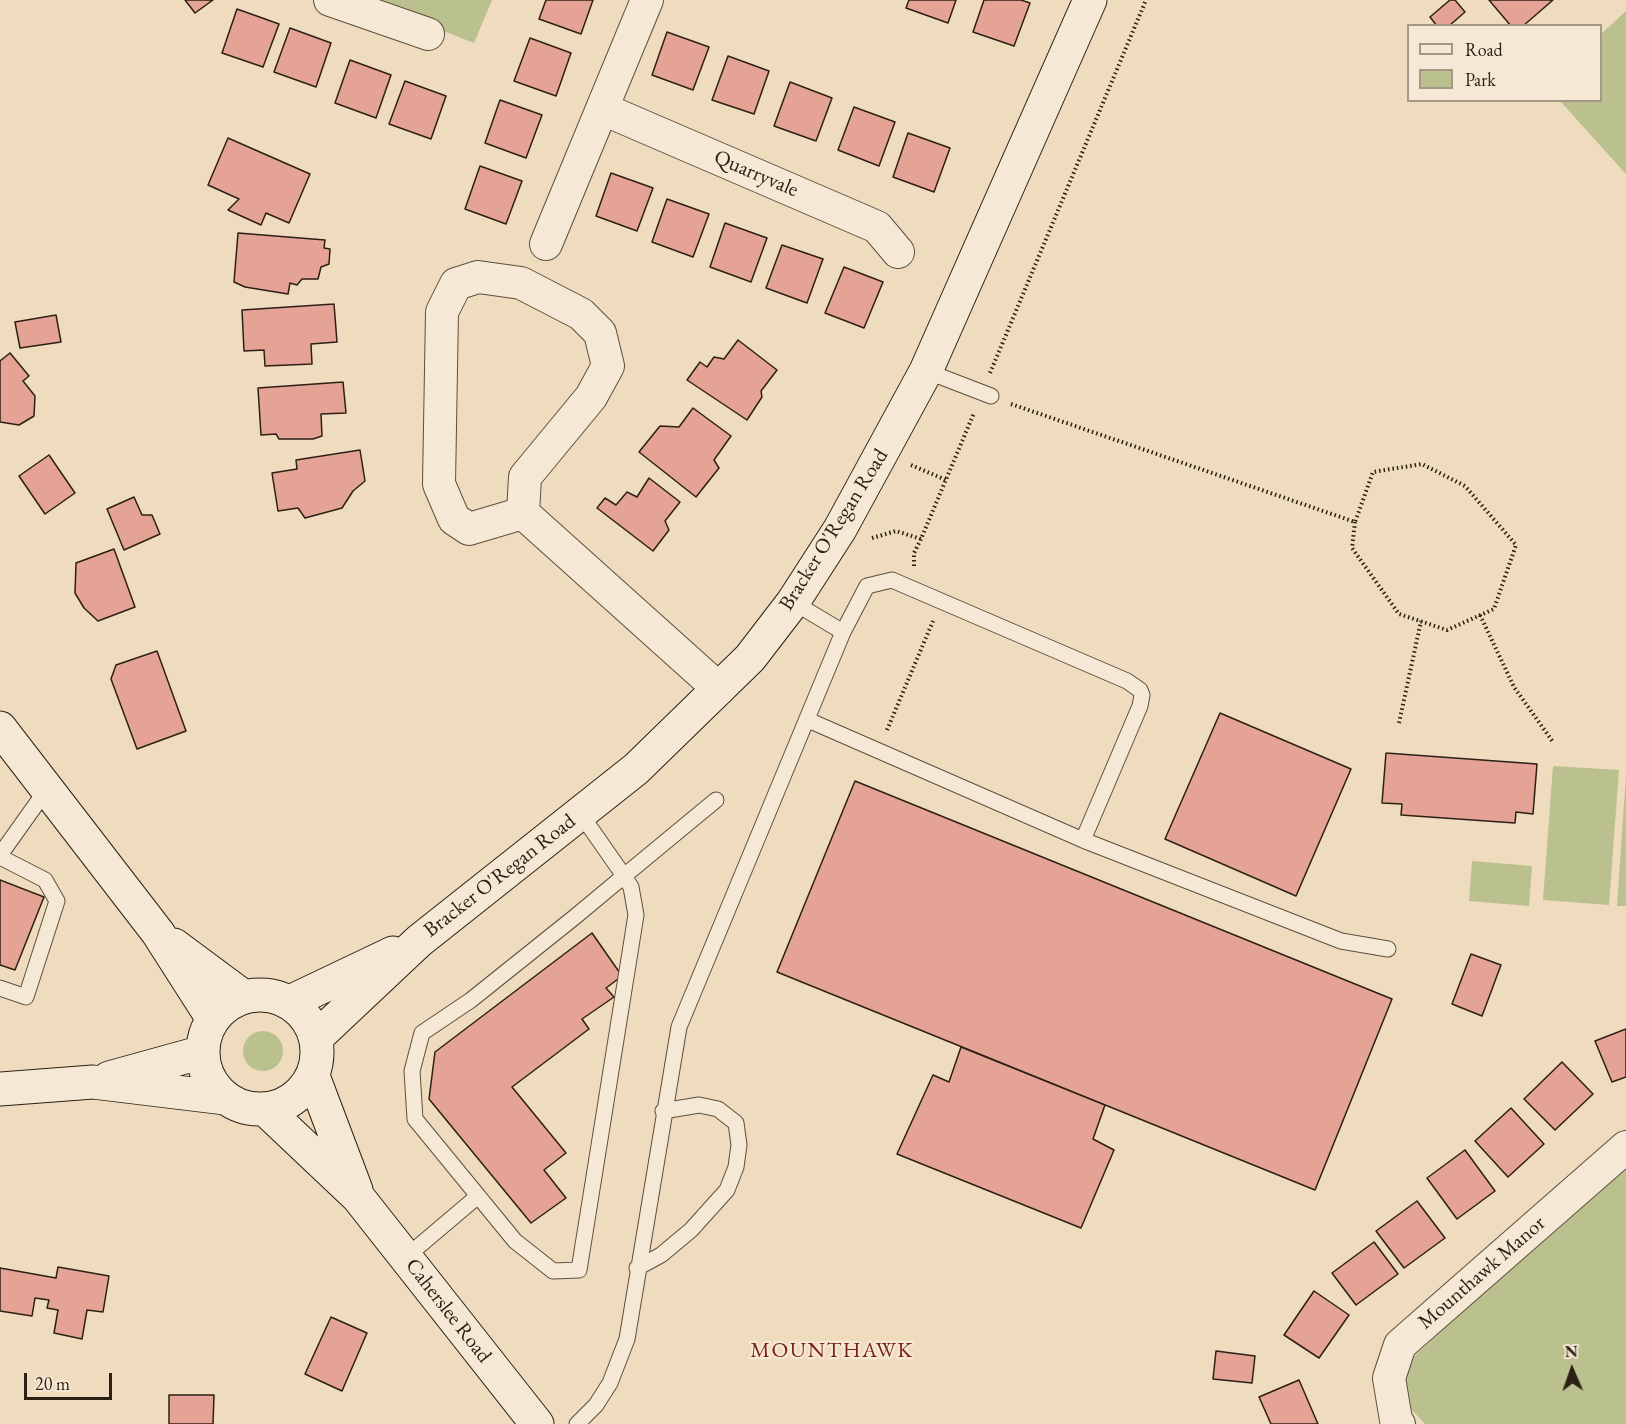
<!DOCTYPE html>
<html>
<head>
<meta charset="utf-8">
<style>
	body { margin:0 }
	#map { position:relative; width:1626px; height:1424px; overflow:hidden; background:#efdbbd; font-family:"EB Garamond",serif }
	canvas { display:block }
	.legend { position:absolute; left:1407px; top:24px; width:195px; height:78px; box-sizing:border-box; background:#f5e8d4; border:2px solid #a59887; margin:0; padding:8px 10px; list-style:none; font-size:18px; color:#2c2014 }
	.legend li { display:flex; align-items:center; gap:12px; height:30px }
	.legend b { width:30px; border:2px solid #a59887 }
	.north { position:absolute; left:1542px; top:1340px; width:60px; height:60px; -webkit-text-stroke:4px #f5e8d4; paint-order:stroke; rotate:358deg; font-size:16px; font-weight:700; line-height:24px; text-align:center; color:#2c2014 }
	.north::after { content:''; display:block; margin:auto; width:21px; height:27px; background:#2c2014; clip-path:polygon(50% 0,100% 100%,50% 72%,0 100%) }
	.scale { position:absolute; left:24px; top:1373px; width:88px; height:27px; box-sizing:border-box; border:3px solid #2c2014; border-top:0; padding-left:8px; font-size:18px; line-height:21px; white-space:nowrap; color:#2c2014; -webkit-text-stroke:4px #f5e8d4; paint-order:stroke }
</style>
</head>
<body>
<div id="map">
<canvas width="1626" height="1424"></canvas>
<ul class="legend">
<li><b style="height:8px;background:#f5e8d4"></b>Road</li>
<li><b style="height:16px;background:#bbc08f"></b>Park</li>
</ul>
<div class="north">N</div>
<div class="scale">20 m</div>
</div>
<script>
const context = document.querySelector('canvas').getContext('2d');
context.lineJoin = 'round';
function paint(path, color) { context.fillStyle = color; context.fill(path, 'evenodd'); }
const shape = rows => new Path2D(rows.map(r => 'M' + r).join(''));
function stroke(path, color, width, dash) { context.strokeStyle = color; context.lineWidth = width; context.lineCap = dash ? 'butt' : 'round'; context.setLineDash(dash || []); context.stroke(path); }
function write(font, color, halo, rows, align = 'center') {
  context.font = font + ' "EB Garamond",serif'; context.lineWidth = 4.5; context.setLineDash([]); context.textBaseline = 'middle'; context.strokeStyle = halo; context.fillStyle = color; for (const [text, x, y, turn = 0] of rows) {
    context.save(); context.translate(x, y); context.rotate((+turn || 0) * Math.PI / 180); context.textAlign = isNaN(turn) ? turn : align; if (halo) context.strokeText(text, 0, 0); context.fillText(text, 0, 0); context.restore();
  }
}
paint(shape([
	[365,0,492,0,474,43],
	[1626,11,1626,174,1560,101,1600,100,1601,34],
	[1553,766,1619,770,1609,905,1543,900],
	[1626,774,1626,906,1617,906],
	[1472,861,1532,866,1529,906,1469,901],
	'243 1051a20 20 0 1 1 40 0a20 20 0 1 1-40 0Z',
	[1626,1161,1626,1424,1425,1424,1397,1394,1408,1362]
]), '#bbc08f');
const building = shape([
	[185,0,213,0,195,13,185,0],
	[546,0,593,0,581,34,539,19,546,0],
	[909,0,956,0,948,23,906,8,909,0],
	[984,0,1021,0,1030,3,1014,46,973,32,984,0],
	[1450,0,1455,0,1465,12,1449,26,1437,26,1430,17,1450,0],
	[1489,0,1553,0,1523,26,1511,26,1489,0],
	[237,9,279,24,263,67,222,53,237,9],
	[290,28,331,43,316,87,274,72,290,28],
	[667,32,709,47,693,90,652,75,667,32],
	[530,38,571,53,556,96,514,81,530,38],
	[728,56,769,71,754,114,712,100,728,56],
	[350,60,391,75,376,118,335,103,350,60],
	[405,81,446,96,431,139,389,124,405,81],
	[790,82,832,98,816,141,774,126,790,82],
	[500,100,542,115,526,158,485,143,500,100],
	[854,107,895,122,879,166,838,150,854,107],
	[908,133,950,148,934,192,893,177,908,133],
	[228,138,310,174,289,223,266,213,261,225,228,210,239,199,208,185,228,138],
	[480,166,522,181,506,224,465,209,480,166],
	[611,173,653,188,637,231,596,216,611,173],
	[667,199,709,214,693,257,652,242,667,199],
	[725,223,767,238,751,282,710,267,725,223],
	[238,233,325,240,324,248,330,249,329,264,321,267,318,279,302,279,297,285,290,283,288,294,245,287,234,282,238,233],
	[782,245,823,259,807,303,766,288,782,245],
	[844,267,883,282,864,328,825,313,844,267],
	[334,304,337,342,311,344,312,364,265,366,264,350,244,351,242,310,334,304],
	[56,315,61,342,20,348,15,322,56,315],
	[738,340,777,370,761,391,762,397,747,420,687,380,700,362,707,367,714,357,724,359,738,340],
	[10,353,29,376,23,381,35,396,34,416,19,425,0,422,0,361,10,353],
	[343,382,346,413,321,414,322,436,313,439,279,439,276,434,261,435,258,388,343,382],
	[693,408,731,436,714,460,719,468,696,497,639,452,660,426,679,427,693,408],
	[360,450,365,481,353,491,342,508,305,518,298,508,278,511,272,473,297,469,296,460,360,450],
	[49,455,75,493,45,514,19,476,49,455],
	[649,478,680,502,665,521,669,530,653,551,597,508,605,498,616,505,627,492,637,497,649,478],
	[134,497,142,515,152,515,160,534,124,550,107,509,134,497],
	[114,549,135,607,98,621,84,608,75,593,76,563,114,549],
	[157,651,186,731,137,749,111,679,116,665,157,651],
	[1220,713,1351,769,1296,896,1165,839,1220,713],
	[1386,753,1537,764,1533,814,1516,812,1515,823,1401,815,1402,804,1382,803,1386,753],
	[855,781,1392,999,1315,1190,777,972,855,781],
	[0,880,44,897,15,970,0,965,0,880],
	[592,933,622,976,606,988,614,997,582,1019,589,1029,512,1087,566,1153,544,1170,566,1198,531,1223,429,1099,435,1052,592,933],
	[1471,954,1501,965,1482,1016,1452,1004,1471,954],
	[1626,1029,1626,1077,1612,1082,1595,1041,1626,1029],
	[961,1047,1105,1105,1093,1139,1114,1150,1081,1228,897,1154,933,1075,949,1082,961,1047],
	[1562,1062,1593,1094,1555,1130,1524,1099,1562,1062],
	[1511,1108,1544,1144,1508,1177,1475,1141,1511,1108],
	[1465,1150,1495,1191,1457,1219,1427,1178,1465,1150],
	[1417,1201,1445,1238,1404,1268,1376,1231,1417,1201],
	[1374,1242,1398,1274,1356,1305,1332,1273,1374,1242],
	[58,1267,109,1276,103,1312,87,1310,82,1339,54,1333,58,1310,47,1308,49,1300,35,1298,32,1316,0,1311,0,1268,56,1278,58,1267],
	[1314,1291,1349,1315,1319,1358,1284,1335,1314,1291],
	[331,1317,367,1333,342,1391,305,1374,331,1317],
	[1216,1351,1255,1356,1252,1383,1213,1379,1216,1351],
	[1299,1380,1318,1424,1271,1424,1259,1397,1299,1380],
	[169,1395,214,1395,213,1424,169,1424,169,1395]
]);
paint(building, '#e5a396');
stroke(building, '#2c2014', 1.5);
const service = shape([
	[926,371,991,396],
	[793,602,843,632],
	[580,813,624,876,631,887,636,915,579,1270,553,1271,515,1241,415,1119,412,1071,422,1033,471,1000,576,916,624,876,716,800],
	[1083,840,1341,941,1388,949],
	[0,855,47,789],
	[0,857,45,880,57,901,26,997,0,988],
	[406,1257,478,1196],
	[637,1268,661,1255,691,1230,727,1190,736,1167,739,1145,736,1123,718,1109,699,1105,663,1111],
	[577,1424,596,1405,610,1383,627,1339,679,1027,843,632,867,586,892,580,1127,681,1140,690,1142,695,1140,706,1083,840,808,720]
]);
const minor = shape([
	[330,0,428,34],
	[603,109,877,227,898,252],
	[546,244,647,0],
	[523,513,525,477,591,397,608,366,600,333,581,314,521,283,478,277,456,284,442,312,439,484,454,519,469,529,523,513,719,689],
	[1399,1424,1396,1420,1389,1378,1400,1345,1626,1147]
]);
const secondary = shape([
	[0,728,158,933,213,1019],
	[174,945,244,997],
	'203 1052a57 57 0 1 1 114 0a57 57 0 1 1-114 0Z',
	[290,1002,393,953],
	[317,1037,419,941,636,769,750,658,793,602,840,529,926,371,1090,0],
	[313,1076,356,1190],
	[109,1078,203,1052],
	[0,1089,93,1082,225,1098],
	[266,1110,358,1197,537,1424]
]);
stroke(service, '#5d4f3e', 17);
stroke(minor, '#5d4f3e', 34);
stroke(secondary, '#2c2014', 35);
stroke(shape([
	[990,373,1146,0],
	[1011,404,1355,522,1373,472,1422,464,1465,486,1516,545,1494,609,1447,630,1399,614,1352,548,1355,522],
	[911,465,946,480],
	[872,538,896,531,921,539,974,413],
	[914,566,914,553,921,539],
	[1480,615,1514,687,1553,742],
	[1399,723,1421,621],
	[887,730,933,621]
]), '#2c2014', 4, [1.5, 3]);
stroke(service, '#f5e8d4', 15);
stroke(minor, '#f5e8d4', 32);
stroke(secondary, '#f5e8d4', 33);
write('21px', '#2c2014', '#f5e8d4', [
	["Quarryvale",756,174,23],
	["Bracker O'Regan Road",834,530,-58],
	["Bracker O'Regan Road",500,876,-38],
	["Mounthawk Manor",1482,1273,-41],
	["Caherslee Road",448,1311,52]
]);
context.letterSpacing = '1.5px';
write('22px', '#7a1f14', '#f5e8d4', [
	["MOUNTHAWK",832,1351]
]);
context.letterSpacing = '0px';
</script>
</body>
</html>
